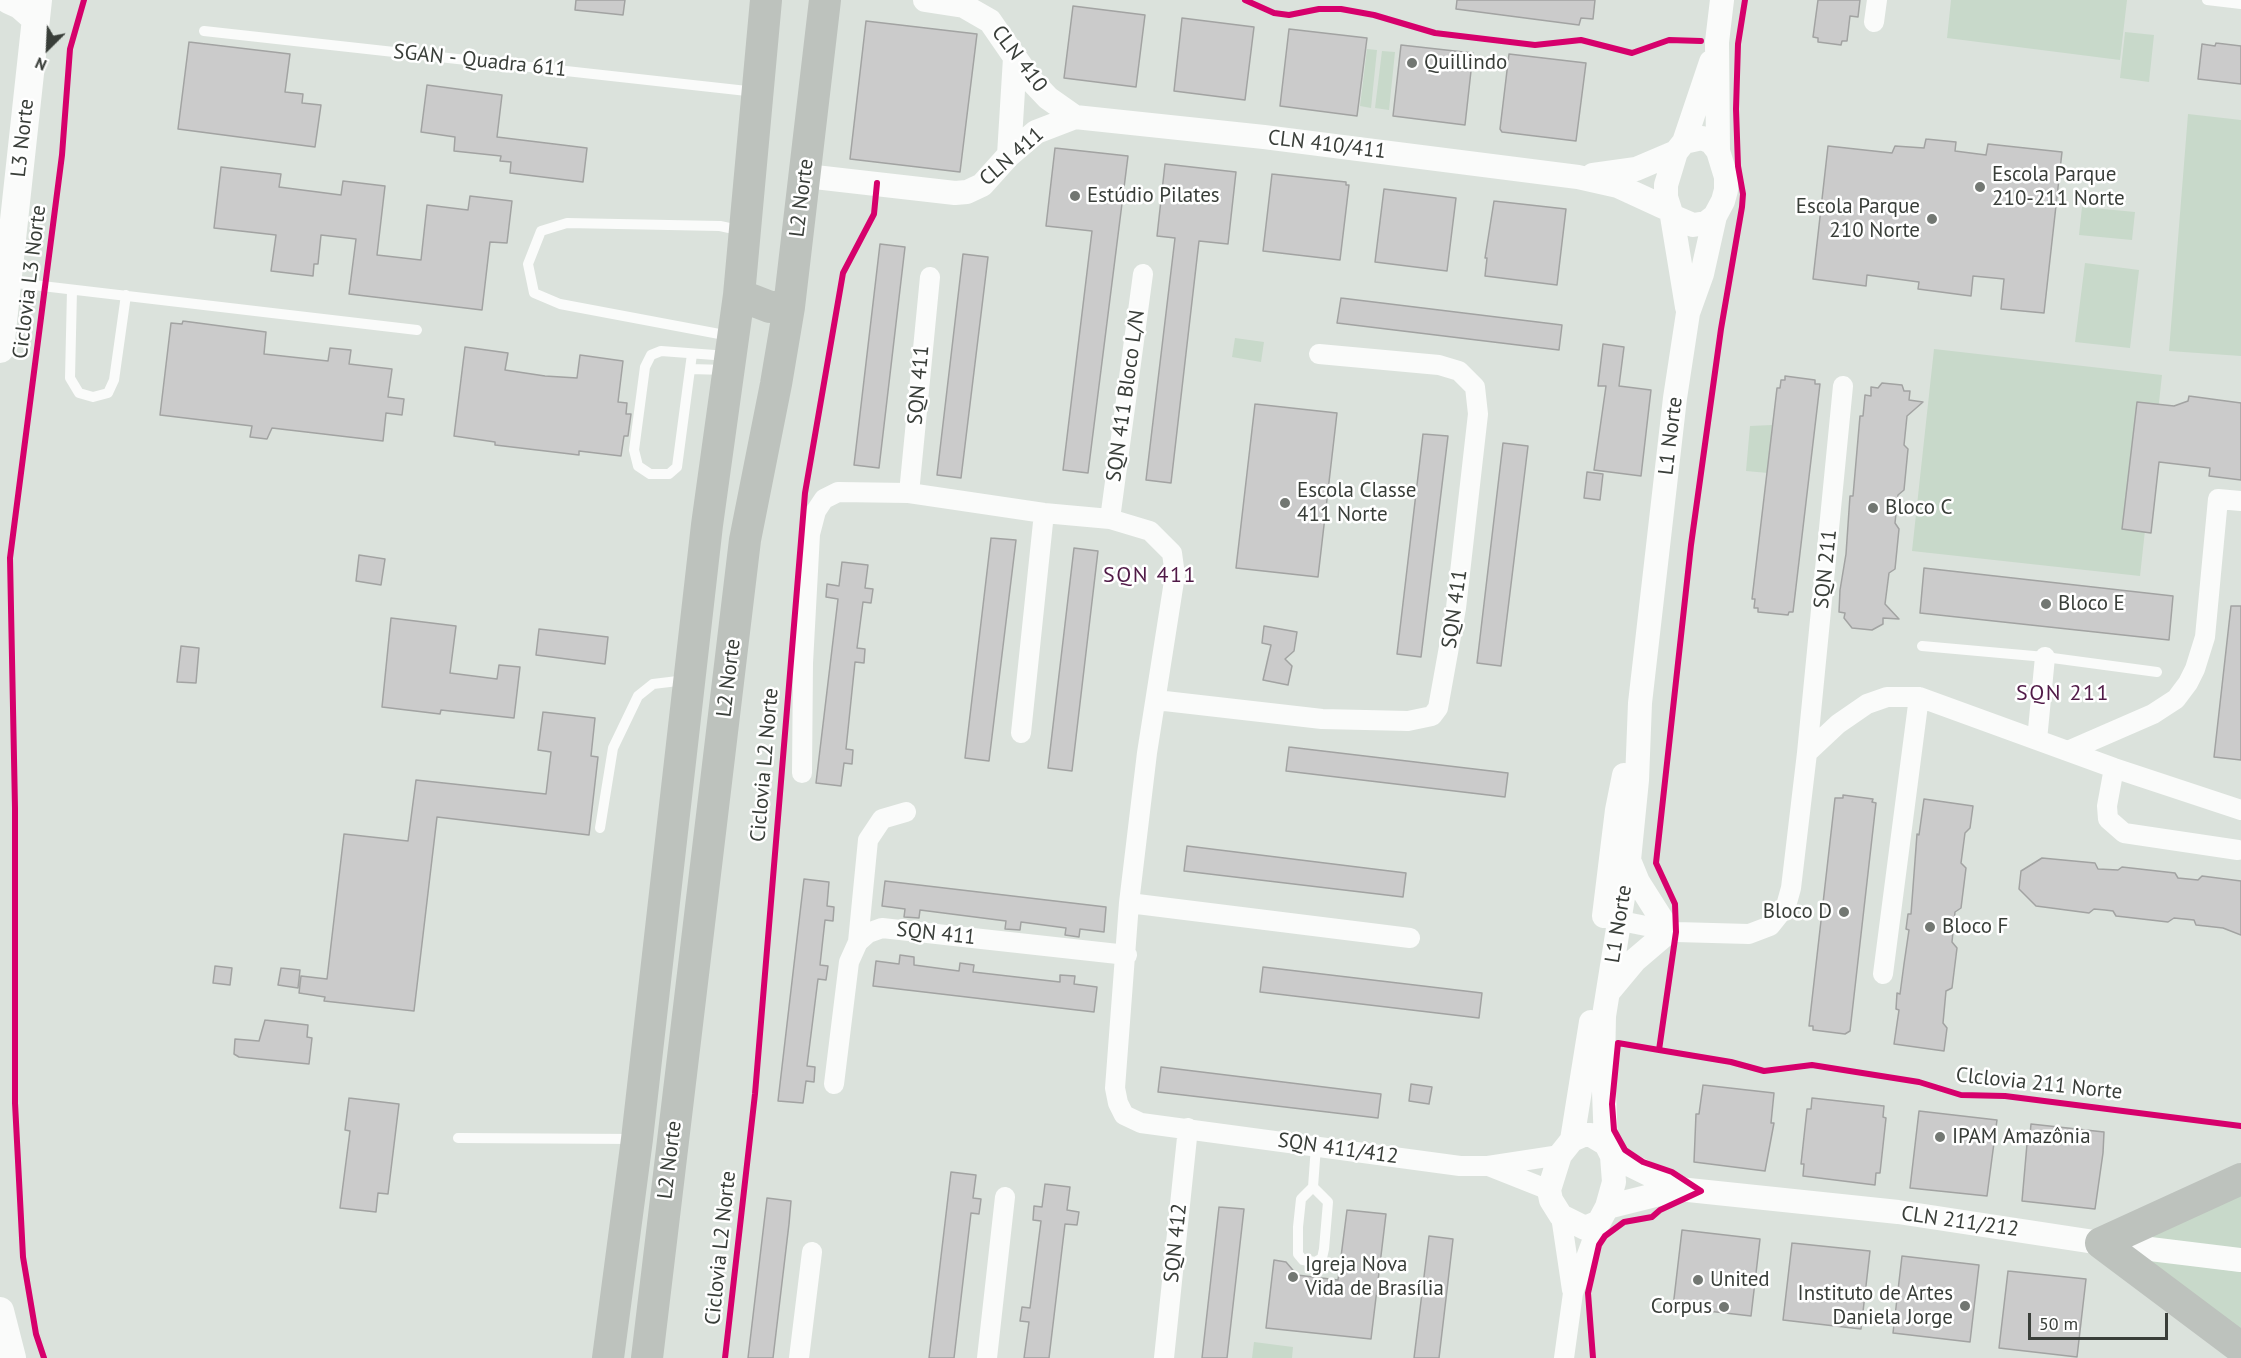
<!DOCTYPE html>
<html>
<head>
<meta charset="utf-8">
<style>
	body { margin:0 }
	#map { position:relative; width:2241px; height:1358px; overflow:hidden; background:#dbe2dc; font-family:"PT Sans",sans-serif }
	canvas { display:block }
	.north { position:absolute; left:18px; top:18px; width:60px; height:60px; -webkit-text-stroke:4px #fff; paint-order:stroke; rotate:204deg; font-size:16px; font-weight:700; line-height:24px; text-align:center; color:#393e39 }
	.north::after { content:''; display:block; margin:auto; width:21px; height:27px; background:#393e39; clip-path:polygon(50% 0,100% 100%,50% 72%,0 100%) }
	.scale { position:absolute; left:2028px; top:1313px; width:140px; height:27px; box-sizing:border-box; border:3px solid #393e39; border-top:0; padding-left:8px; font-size:18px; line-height:21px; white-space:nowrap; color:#393e39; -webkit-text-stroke:4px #fff; paint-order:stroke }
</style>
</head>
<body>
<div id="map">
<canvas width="2241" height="1358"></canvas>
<div class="north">N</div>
<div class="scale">50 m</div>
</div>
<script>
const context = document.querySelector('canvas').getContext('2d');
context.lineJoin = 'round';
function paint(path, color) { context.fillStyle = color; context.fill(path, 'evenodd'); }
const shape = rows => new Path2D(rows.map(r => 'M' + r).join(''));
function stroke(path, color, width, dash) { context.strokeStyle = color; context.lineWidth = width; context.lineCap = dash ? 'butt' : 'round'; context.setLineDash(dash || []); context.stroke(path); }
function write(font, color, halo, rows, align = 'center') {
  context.font = font + ' "PT Sans",sans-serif'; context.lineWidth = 5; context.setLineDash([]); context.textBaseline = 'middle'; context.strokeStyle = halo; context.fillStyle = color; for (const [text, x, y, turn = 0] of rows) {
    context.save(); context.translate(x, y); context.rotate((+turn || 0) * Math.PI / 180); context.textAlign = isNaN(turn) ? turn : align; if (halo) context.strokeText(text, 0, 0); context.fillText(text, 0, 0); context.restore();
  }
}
paint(shape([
	[1951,0,2127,0,2120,60,1947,38],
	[2125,32,2154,35,2149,82,2120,78],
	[1367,49,1377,50,1371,108,1360,106],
	[1382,51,1395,52,1389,110,1375,108],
	[2188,114,2241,120,2241,356,2169,351],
	[2082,207,2135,212,2132,240,2079,235],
	[2085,263,2139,270,2130,348,2075,342],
	[1235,338,1264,342,1261,362,1232,357],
	[1934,349,2162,375,2140,576,1912,551],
	[1772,425,1768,473,1746,471,1750,426],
	[2241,1190,2241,1249,2131,1235],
	[2134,1258,2241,1272,2241,1339],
	[1254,1342,1293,1347,1292,1358,1252,1358]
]), '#c8d9ca');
const building = shape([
	[576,0,625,0,623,15,575,10,576,0],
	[1457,0,1595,0,1593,19,1581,18,1579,25,1456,9,1457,0],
	[1818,0,1860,0,1858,17,1850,16,1847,41,1842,41,1841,45,1818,42,1818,38,1813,37,1818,0],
	[1073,6,1145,15,1136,87,1064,78,1073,6],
	[1182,18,1254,27,1245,100,1174,91,1182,18],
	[866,21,977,34,960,172,850,159,866,21],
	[1289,29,1367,38,1357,116,1280,106,1289,29],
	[189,42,290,54,285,92,303,94,302,103,321,105,315,147,178,129,189,42],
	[2216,43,2241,46,2241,84,2198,79,2202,44,2215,46,2216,43],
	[1401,45,1473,53,1465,125,1393,116,1401,45],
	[1509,54,1586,63,1576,141,1502,132,1500,129,1509,54],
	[427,85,502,95,497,137,587,148,583,182,510,173,511,162,500,161,501,156,454,151,455,137,421,132,427,85],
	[1926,139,1956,142,1955,151,1986,155,1988,144,2062,152,2044,313,2001,309,2004,279,1973,276,1971,296,1918,289,1919,282,1867,275,1866,286,1813,279,1828,146,1892,153,1895,146,1924,148,1926,139],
	[1055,148,1128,156,1088,473,1063,470,1092,231,1046,226,1055,148],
	[1165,164,1236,172,1228,244,1199,241,1171,483,1146,480,1175,238,1157,236,1165,164],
	[221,167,281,174,279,187,341,195,343,181,385,186,377,255,421,260,427,205,468,210,470,196,512,201,507,243,490,242,482,310,349,294,356,239,321,235,318,264,314,264,313,276,271,271,276,235,214,228,221,167],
	[1272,174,1346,182,1346,185,1349,185,1340,260,1263,251,1272,174],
	[1384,189,1456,198,1447,271,1375,262,1384,189],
	[1494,201,1566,209,1557,285,1485,276,1487,258,1485,258,1494,201],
	[880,244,905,247,879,468,854,465,880,244],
	[963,254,988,257,961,478,937,475,963,254],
	[1341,298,1562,325,1559,350,1337,323,1341,298],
	[183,321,266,332,264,354,328,361,330,348,351,350,349,364,392,369,388,397,404,399,402,415,386,413,383,441,272,428,267,439,250,437,252,426,160,415,171,323,182,324,183,321],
	[1603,344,1624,347,1619,386,1651,390,1641,476,1594,470,1606,386,1598,386,1603,344],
	[465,347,508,353,505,370,545,376,577,378,580,355,623,361,618,402,627,403,626,414,631,414,628,436,624,436,621,456,579,451,579,455,495,445,495,442,454,436,465,347],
	[1785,376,1815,380,1815,384,1820,384,1793,612,1789,612,1788,615,1758,612,1758,608,1754,608,1755,599,1752,599,1777,388,1780,388,1781,380,1785,380,1785,376],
	[1882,383,1902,385,1904,391,1910,391,1909,400,1923,402,1907,416,1904,445,1908,449,1904,490,1898,495,1895,523,1899,529,1895,569,1889,573,1885,604,1899,619,1883,618,1883,624,1872,630,1852,628,1844,618,1845,613,1839,612,1840,590,1846,554,1850,496,1853,496,1860,416,1863,416,1865,395,1871,396,1871,387,1878,388,1882,383],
	[2189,396,2241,403,2241,480,2209,476,2210,468,2159,462,2151,533,2122,529,2137,402,2174,406,2188,401,2189,396],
	[1255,404,1337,413,1318,577,1236,568,1255,404],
	[1423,434,1448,436,1421,657,1397,654,1423,434],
	[1503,443,1528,446,1501,666,1477,663,1503,443],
	[1587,472,1603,474,1600,500,1584,498,1587,472],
	[991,538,1016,540,989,761,965,758,991,538],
	[1074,548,1098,551,1072,771,1048,768,1074,548],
	[359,555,385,559,381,585,356,581,359,555],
	[842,562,868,565,865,588,873,589,871,603,863,602,857,648,865,649,864,663,855,662,846,749,853,750,852,764,844,763,841,786,816,783,838,599,826,597,827,584,839,586,842,562],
	[1924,568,2173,596,2169,640,1920,613,1924,568],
	[2231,606,2241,606,2241,760,2214,757,2231,606],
	[391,618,456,626,450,673,497,679,499,665,520,667,514,718,441,710,440,714,382,707,391,618],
	[1264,626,1297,632,1294,651,1285,659,1292,666,1288,685,1263,680,1271,645,1262,643,1264,626],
	[539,629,608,637,605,664,536,655,539,629],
	[181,646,199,648,196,683,177,682,181,646],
	[543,712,595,718,591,756,598,757,589,835,437,817,414,1011,324,1001,325,997,299,993,301,976,327,979,344,834,408,841,416,780,546,794,551,752,538,750,543,712],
	[1289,747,1508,773,1505,797,1286,771,1289,747],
	[1843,795,1873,799,1872,802,1876,803,1850,1031,1845,1034,1813,1030,1813,1026,1809,1026,1835,798,1843,798,1843,795],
	[1924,799,1973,806,1970,828,1965,833,1961,863,1966,868,1961,908,1955,912,1952,942,1957,948,1952,988,1946,991,1943,1023,1947,1028,1944,1051,1894,1044,1899,1010,1896,1009,1897,993,1900,994,1904,964,1909,930,1906,929,1908,914,1911,914,1917,834,1919,835,1924,799],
	[1187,846,1406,873,1403,897,1184,871,1187,846],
	[2042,858,2095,863,2098,869,2118,870,2122,867,2175,873,2178,878,2198,880,2202,876,2241,881,2241,935,2223,928,2196,925,2194,920,2174,918,2168,922,2116,916,2113,911,2105,910,2094,909,2089,913,2036,906,2019,889,2021,871,2042,858],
	[804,879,829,882,827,906,834,907,833,921,825,920,820,965,828,966,826,980,818,979,807,1066,815,1067,814,1082,806,1081,803,1103,778,1101,804,879],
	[885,881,1106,907,1104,932,1080,929,1079,937,1065,935,1066,928,1021,922,1020,930,1005,929,1006,921,920,910,919,918,904,917,905,909,882,906,885,881],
	[900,955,914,957,914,965,959,971,960,963,974,965,973,972,1060,982,1060,975,1075,976,1074,984,1097,987,1094,1012,873,986,876,961,899,964,900,955],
	[215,966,232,968,230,985,213,983,215,966],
	[1263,967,1482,993,1479,1018,1260,992,1263,967],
	[281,968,300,970,298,988,278,985,281,968],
	[265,1020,308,1025,307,1037,312,1038,309,1064,239,1057,234,1054,235,1039,259,1041,265,1020],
	[1161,1067,1381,1094,1378,1118,1158,1092,1161,1067],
	[1411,1084,1432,1087,1429,1104,1409,1101,1411,1084],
	[1703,1085,1774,1093,1771,1123,1774,1123,1765,1171,1694,1162,1696,1114,1699,1114,1703,1085],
	[349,1098,399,1104,388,1194,378,1193,376,1212,340,1208,350,1131,345,1130,349,1098],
	[1812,1098,1884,1106,1883,1117,1886,1118,1880,1173,1876,1173,1875,1185,1803,1176,1804,1164,1801,1164,1807,1109,1811,1109,1812,1098],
	[1919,1111,1997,1120,1987,1196,1910,1188,1919,1111],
	[2031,1124,2104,1132,2103,1153,2095,1209,2022,1201,2027,1144,2029,1145,2031,1124],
	[951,1172,976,1175,973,1198,981,1199,979,1214,971,1213,954,1358,929,1358,951,1172],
	[1045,1184,1070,1187,1067,1210,1079,1212,1077,1225,1065,1224,1049,1358,1024,1358,1029,1322,1020,1321,1022,1307,1030,1308,1041,1221,1033,1220,1034,1206,1042,1207,1045,1184],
	[767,1198,791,1201,789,1224,773,1358,748,1358,767,1198],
	[1219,1207,1244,1209,1227,1358,1202,1358,1219,1207],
	[1347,1210,1386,1214,1371,1339,1266,1328,1274,1260,1286,1262,1297,1275,1338,1280,1347,1210],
	[1682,1230,1760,1239,1751,1316,1673,1307,1682,1230],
	[1429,1236,1453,1239,1439,1358,1414,1358,1429,1236],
	[1792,1243,1870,1251,1861,1329,1783,1320,1792,1243],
	[1902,1256,1979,1265,1970,1342,1893,1333,1902,1256],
	[2008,1271,2086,1279,2077,1357,1999,1348,2008,1271]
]);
paint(building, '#cbcbcb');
stroke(building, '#a2a3a2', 1.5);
stroke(shape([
	[2207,0,2241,4],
	[204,31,756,92],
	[8,282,417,330],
	[72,290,70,378,79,393,93,397,108,393,114,380,126,295],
	[730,336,560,304,534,293,528,264,541,231,567,223,720,226,743,231],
	[692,354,677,467,669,474,650,474,638,466,634,450,645,367,651,355,661,351,728,356],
	[690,369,726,370],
	[1922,646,2045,657,2157,672],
	[600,828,613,748,638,696,653,684,686,680],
	[458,1138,634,1139],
	[1313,1187,1328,1202,1324,1249,1322,1258,1315,1262,1303,1260,1298,1254,1298,1227,1301,1199,1313,1187,1316,1146]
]), '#fafbfa', 10);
stroke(shape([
	[1874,22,1877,0],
	[909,493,930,277],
	[1110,519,1143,274],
	[1156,700,1322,719,1408,721,1432,716,1438,708,1456,608,1478,414,1475,387,1459,371,1439,365,1319,354],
	[1021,733,1044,513],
	[2037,740,2045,657],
	[2068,751,2153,714,2176,699,2188,683,2195,669,2205,637,2218,499,2241,501],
	[1807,753,1838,724,1867,704,1887,697,1919,697,2114,768,2241,810],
	[2114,768,2107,806,2108,819,2124,833,2238,850],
	[802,773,803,663,810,534,816,511,824,499,838,492,909,493,1044,513,1110,519,1150,531,1172,553,1175,575,1147,753,1129,903,1115,1088,1118,1103,1124,1115,1141,1123,1460,1166,1488,1166,1560,1155],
	[1129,903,1410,938],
	[1606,918,1676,932,1749,934,1770,926,1786,906,1791,888,1807,753,1843,386],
	[858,942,868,840,882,819,906,812],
	[1883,974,1919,697],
	[834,1084,849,962,858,942,868,933,882,928,1127,955],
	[1491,1167,1549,1190],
	[1561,1216,1572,1290],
	[799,1358,812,1252],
	[987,1358,1005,1197],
	[1164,1358,1188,1128],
	[1564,1358,1573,1293,1599,1222]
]), '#fafbfa', 20);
stroke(shape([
	[925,0,964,6,990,21,1030,79,1048,98,1075,117],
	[1702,138,1711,142,1718,151,1726,177,1726,190,1723,201,1715,216,1706,223,1693,225,1672,216,1666,197,1666,185,1676,152,1684,142,1702,138],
	[1684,142,1711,62],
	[1718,151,1717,42,1722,0],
	[1009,155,1015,58],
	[1593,175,1636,169,1676,152],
	[806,176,955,193,967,192,982,185,1009,155,1036,132,1075,117,1264,137,1578,177,1618,186,1668,209],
	[1672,216,1687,307],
	[1604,916,1617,810,1624,775],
	[1610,990,1635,960,1669,931,1638,882,1629,860],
	[1583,1135,1591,1135,1606,1144,1612,1156,1614,1182,1607,1207,1599,1222,1585,1228,1561,1216,1551,1200,1549,1190,1560,1155,1572,1140,1583,1135],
	[1572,1140,1591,1022],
	[1606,1144,1603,1065,1604,1016,1629,860,1637,780,1640,703,1675,398,1688,313,1702,274,1715,216],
	[1612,1156,1679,1189,1898,1212,2101,1243,2241,1260],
	[1607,1207,1679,1189]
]), '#fafbfa', 24);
stroke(shape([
	[9,0,20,5,36,19],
	[0,349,38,0],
	[0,1311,12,1358]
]), '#fafbfa', 28);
stroke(shape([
	[739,295,770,307,789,307],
	[2241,1179,2101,1243,2241,1348],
	[608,1358,637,1139,707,525,739,295,766,0],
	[647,1358,745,540,776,384,789,307,825,0]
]), '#bdc2bd', 32);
stroke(shape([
	[1245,0,1274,13,1289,15,1319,9,1341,9,1374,15,1435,33,1535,45,1581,40,1632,53,1669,40,1701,41],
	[1659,1050,1731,1062,1764,1071,1812,1065,1919,1082,1961,1095,2005,1096,2241,1126],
	[44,1358,36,1334,23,1257,15,1103,15,808,10,558,62,155,70,49,84,0],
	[725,1358,755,1094,805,493,843,273,874,214,877,183],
	[1593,1358,1588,1293,1599,1245,1605,1236,1624,1222,1652,1217,1660,1210,1701,1191,1672,1172,1643,1162,1625,1150,1614,1130,1612,1104,1618,1043,1659,1050,1676,932,1675,904,1656,863,1691,545,1721,329,1742,207,1743,194,1738,166,1736,109,1738,44,1745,0]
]), '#d6006c', 6);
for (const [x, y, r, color] of [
	[1412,63,6,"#727772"],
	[1980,187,6,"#727772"],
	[1075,196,6,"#727772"],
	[1932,219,6,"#727772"],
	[1285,503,6,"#727772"],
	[1873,508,6,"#727772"],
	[2046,604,6,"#727772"],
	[1844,912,6,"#727772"],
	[1930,927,6,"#727772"],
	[1940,1137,6,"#727772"],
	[1293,1277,6,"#727772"],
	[1698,1280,6,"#727772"],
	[1965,1306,6,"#727772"],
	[1724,1307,6,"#727772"]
]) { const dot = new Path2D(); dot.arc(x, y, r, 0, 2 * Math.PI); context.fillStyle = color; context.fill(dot); stroke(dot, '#fff', 2); }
write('21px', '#393e39', '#fff', [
	["CLN 410",1019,59,53],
	["SGAN - Quadra 611",480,61,6],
	["L3 Norte",23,138,-84],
	["CLN 410/411",1327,145,7],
	["CLN 411",1012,157,-41],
	["L2 Norte",802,198,-83],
	["Ciclovia L3 Norte",30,282,-83],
	["SQN 411",919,385,-85],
	["SQN 411 Bloco L/N",1126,396,-82],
	["L1 Norte",1671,436,-83],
	["SQN 211",1826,569,-84],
	["SQN 411",1455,609,-82],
	["L2 Norte",729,678,-83],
	["Ciclovia L2 Norte",765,765,-85],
	["L1 Norte",1619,924,-81],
	["SQN 411",936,934,6],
	["Clclovia 211 Norte",2039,1084,6],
	["SQN 411/412",1338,1149,8],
	["L2 Norte",670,1160,-83],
	["CLN 211/212",1960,1222,8],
	["SQN 412",1176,1243,-84],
	["Ciclovia L2 Norte",721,1248,-84]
]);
write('21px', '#393e39', '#fff', [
	["Quillindo",1424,63],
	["Escola Parque",1992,175],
	["210-211 Norte",1992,199],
	["Estúdio Pilates",1087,196],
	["Escola Parque",1920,207,"right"],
	["210 Norte",1920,231,"right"],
	["Escola Classe",1297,491],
	["411 Norte",1297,515],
	["Bloco C",1885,508],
	["Bloco E",2058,604],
	["Bloco D",1832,912,"right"],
	["Bloco F",1942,927],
	["IPAM Amazônia",1952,1137],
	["Igreja Nova",1305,1265],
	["Vida de Brasília",1305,1289],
	["United",1710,1280],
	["Instituto de Artes",1953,1294,"right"],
	["Daniela Jorge",1953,1318,"right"],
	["Corpus",1712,1307,"right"]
], 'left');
context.letterSpacing = '1.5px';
write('22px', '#501a47', '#fff', [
	["SQN 411",1150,576],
	["SQN 211",2063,694]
]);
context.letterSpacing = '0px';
</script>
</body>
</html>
